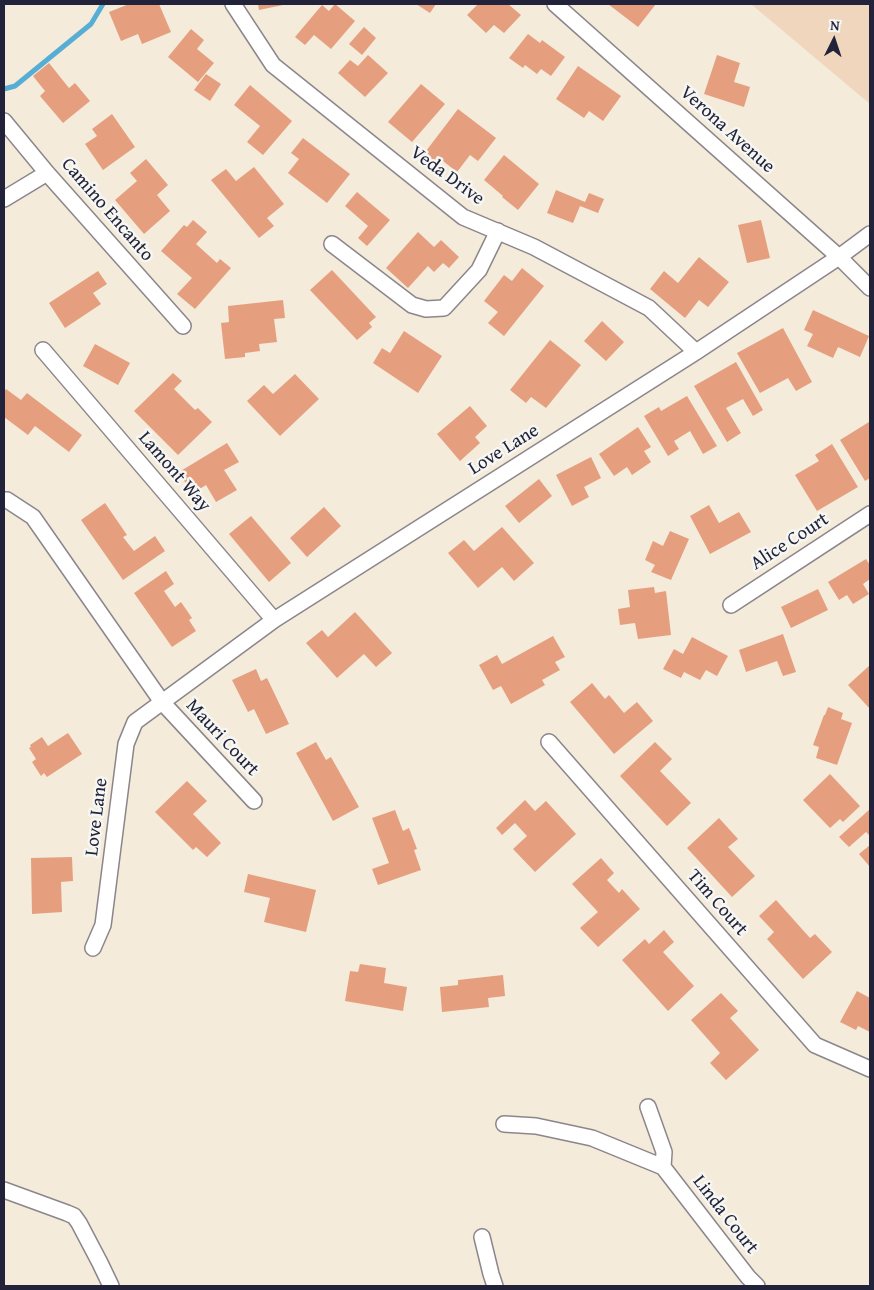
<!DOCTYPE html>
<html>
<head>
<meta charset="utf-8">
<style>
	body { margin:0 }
	#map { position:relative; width:874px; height:1290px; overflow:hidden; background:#f4ebdb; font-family:"Gentium Book Plus",serif }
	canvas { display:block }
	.frame { position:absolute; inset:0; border:5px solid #22223b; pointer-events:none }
	.north { position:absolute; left:809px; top:15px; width:50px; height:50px; -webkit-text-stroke:4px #f6f6f2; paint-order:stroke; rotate:4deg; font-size:14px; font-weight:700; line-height:20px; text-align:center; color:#22223b }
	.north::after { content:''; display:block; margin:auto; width:18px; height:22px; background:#22223b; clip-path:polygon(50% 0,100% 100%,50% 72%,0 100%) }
</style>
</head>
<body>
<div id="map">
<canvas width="874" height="1290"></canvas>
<div class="frame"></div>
<div class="north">N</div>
</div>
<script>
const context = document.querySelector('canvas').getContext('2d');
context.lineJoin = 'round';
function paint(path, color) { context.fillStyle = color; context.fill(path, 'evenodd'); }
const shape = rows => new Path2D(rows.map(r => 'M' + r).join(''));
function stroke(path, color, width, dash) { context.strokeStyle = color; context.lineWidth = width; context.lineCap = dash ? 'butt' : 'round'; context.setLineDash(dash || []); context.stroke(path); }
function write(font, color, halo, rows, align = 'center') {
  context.font = font + ' "Gentium Book Plus",serif'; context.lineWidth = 5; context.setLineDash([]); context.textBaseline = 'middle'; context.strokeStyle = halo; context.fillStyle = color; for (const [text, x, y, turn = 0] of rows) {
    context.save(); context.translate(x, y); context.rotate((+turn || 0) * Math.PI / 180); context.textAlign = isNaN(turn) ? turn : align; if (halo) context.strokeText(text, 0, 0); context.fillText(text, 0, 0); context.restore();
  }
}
paint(shape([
	[751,4,870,4,870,104]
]), '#f0d6bc');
stroke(shape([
	[4,89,15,86,91,24,103,4]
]), '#57aed4', 5);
paint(shape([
	[129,4,159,4,171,32,142,44,138,34,121,41,109,12],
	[258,4,283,4,283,5,259,10],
	[335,4,355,21,331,49,314,35,305,45,295,37,322,5,329,11],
	[416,4,436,4,430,13],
	[478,4,508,4,521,15,504,33,494,25,486,33,467,15],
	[608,4,656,4,638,27],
	[364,27,376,38,362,55,349,44],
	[191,29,204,40,197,49,214,63,198,82,168,57],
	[528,34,540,43,542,40,565,57,551,76,541,69,537,74,525,65,523,68,509,58],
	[368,55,388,73,365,97,338,73,350,60,358,66],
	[717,55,740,63,734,82,750,87,744,107,704,94],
	[49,63,69,88,75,83,90,101,63,123,40,96,45,91,33,76],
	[578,66,621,96,603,121,589,111,584,118,556,99],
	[206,74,221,84,210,101,194,90],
	[421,84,445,104,412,142,388,122],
	[250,85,292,121,263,155,247,142,260,126,234,105],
	[458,109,496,138,478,161,470,155,457,172,443,161,438,167,423,155],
	[112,114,135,147,103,170,85,144,97,136,92,129],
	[303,138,350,174,327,203,288,173,299,159,291,153],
	[504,155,539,184,518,210,502,197,503,196,484,180],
	[146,159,168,185,157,195,170,211,144,234,115,200,137,181,130,173],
	[254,167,284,204,267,218,274,226,259,238,211,180,226,169,236,181],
	[556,190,585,202,589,193,604,199,598,213,580,206,573,223,547,213],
	[357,192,390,220,367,246,358,238,368,226,345,206],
	[193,220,207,232,196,244,217,263,220,259,231,268,195,309,177,294,192,278,161,251,184,225,187,227],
	[761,220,770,258,747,263,738,225],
	[418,232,434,247,441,240,459,257,449,268,443,263,434,272,428,266,408,288,386,268],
	[699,257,729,282,708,307,699,300,685,318,650,289,664,271,678,283],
	[522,268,544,286,504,336,488,323,498,312,484,301,504,275,512,281],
	[332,270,376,317,369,323,372,327,357,340,310,290],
	[98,271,107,284,93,293,101,304,65,328,49,303],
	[283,300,285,318,274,319,277,342,259,344,260,351,245,353,245,357,225,359,221,323,229,322,228,306],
	[813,310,869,336,860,357,838,347,833,358,807,346,813,334,804,330],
	[602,321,624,342,606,361,584,341],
	[783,328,812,382,796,391,788,378,760,393,737,353],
	[404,331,442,356,418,393,373,363,382,348,390,353],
	[550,340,581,365,546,408,531,397,526,403,510,390],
	[95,344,130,363,118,385,83,366],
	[736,362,763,410,753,416,743,399,726,408,741,433,727,442,694,386],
	[173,373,182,381,174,389,195,410,198,408,212,422,178,455,134,411],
	[295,374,319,399,280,436,247,401,264,385,273,394],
	[6,389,21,400,27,393,82,435,69,452,35,426,28,435,4,417,4,392],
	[687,396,717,446,703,454,690,431,674,441,679,449,668,456,644,416,659,407,661,411],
	[470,406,487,426,475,437,480,443,460,461,437,434],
	[869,422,870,424,870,478,865,481,840,440],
	[638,427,651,447,644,451,651,462,632,475,627,467,614,476,599,454],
	[227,443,239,462,224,470,237,490,216,502,206,485,192,494,179,472],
	[832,444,858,487,817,511,795,475,819,461,815,455],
	[591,457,601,478,584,487,589,497,572,506,556,475],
	[539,479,552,496,519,523,505,506],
	[105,503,127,535,123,537,134,551,155,536,165,551,123,580,81,520],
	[709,505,719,523,739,512,751,532,710,554,690,516],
	[324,507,341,526,307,557,290,538],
	[251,516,291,563,269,582,229,534],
	[502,527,534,563,514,581,502,567,478,588,448,553,464,540,474,551],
	[670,531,689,539,671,580,651,572,655,565,645,560,653,541,663,546],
	[866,559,870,565,870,579,863,584,869,594,853,604,847,595,839,600,828,582],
	[166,571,174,584,164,591,175,607,181,602,192,618,189,620,196,631,172,647,134,593],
	[654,587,655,593,666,591,671,635,638,639,635,623,620,625,618,609,630,607,628,590],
	[818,589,828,610,791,628,781,607],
	[355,612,392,653,376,667,364,654,337,678,306,643,322,630,328,637],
	[783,634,796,672,783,676,777,661,746,672,739,650],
	[553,636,565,657,555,662,560,670,542,680,545,685,511,704,501,686,493,690,479,665,497,655,502,664],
	[692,637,728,656,717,676,706,670,700,680,684,672,681,678,663,669,674,649,683,654],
	[870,665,870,709,848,685],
	[256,669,261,681,267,678,289,724,266,734,254,709,248,712,232,680],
	[592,683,605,699,609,695,624,713,637,702,653,721,614,754,570,702],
	[828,707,843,713,841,719,852,723,837,765,816,758,819,747,813,745,824,715,825,715],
	[68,733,82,754,47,777,44,773,41,776,32,762,36,759,29,748,31,747,30,745,42,737,48,746],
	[316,742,326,760,331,757,359,807,333,821,296,753],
	[655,742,672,759,660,771,691,803,667,826,620,776],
	[830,774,860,806,843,822,840,819,830,828,803,800],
	[187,781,207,801,193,814,221,843,207,857,196,847,193,850,155,812],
	[525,800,535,811,546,801,576,834,535,872,513,849,527,836,515,823,502,835,496,828],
	[870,809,870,836,866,832,849,847,839,837],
	[395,810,403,831,409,828,417,849,414,850,421,870,378,885,372,869,389,863,372,818],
	[719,818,738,839,728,847,755,876,732,897,687,848],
	[870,845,870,867,859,854],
	[72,857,73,881,61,882,62,912,32,914,31,858],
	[601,858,614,873,607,880,619,893,622,889,640,909,598,947,580,928,598,912,572,884],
	[248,874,316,890,306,932,264,922,270,898,244,892],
	[776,900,810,938,815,934,832,952,803,979,767,939,774,932,759,916],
	[664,930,674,942,663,952,694,986,668,1011,622,960,645,939,649,944],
	[360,964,386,968,384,983,407,987,403,1011,345,1001,350,971,358,972],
	[503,975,505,996,488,998,489,1007,442,1012,440,987,458,985,458,980],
	[857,991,870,998,870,1032,858,1026,856,1030,840,1022],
	[721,993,738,1011,730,1018,759,1050,726,1080,710,1063,720,1053,691,1020]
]), '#e59f7f');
const minor = shape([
	[233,4,273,65,463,217,534,247,649,308,696,352],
	[555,4,839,257,870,288],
	[4,121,47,173,183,326],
	[4,199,47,173],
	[332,244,412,305,426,309,444,308,479,270,498,231],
	[43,350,274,620],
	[4,500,7,500,33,517,162,702,254,801],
	[731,605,870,514],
	[549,742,815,1045,870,1069],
	[93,948,103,925,126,744,135,722,274,620,696,352,839,257,870,234],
	[648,1107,664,1152,663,1167],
	[504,1124,536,1126,592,1138,663,1167,748,1277,757,1286],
	[4,1190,67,1213,74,1216,79,1223,100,1263,111,1286],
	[482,1237,491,1274,495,1286]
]);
stroke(minor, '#8b868b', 18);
stroke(minor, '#fff', 15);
write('19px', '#22223b', '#f6f6f2', [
	["Verona Avenue",727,130,42],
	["Veda Drive",447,176,36],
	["Camino Encanto",107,210,49],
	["Love Lane",504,450,-32],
	["Lamont Way",174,472,49],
	["Alice Court",790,542,-33],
	["Mauri Court",222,738,47],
	["Love Lane",97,817,-83],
	["Tim Court",717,903,49],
	["Linda Court",725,1215,52]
]);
</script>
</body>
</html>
